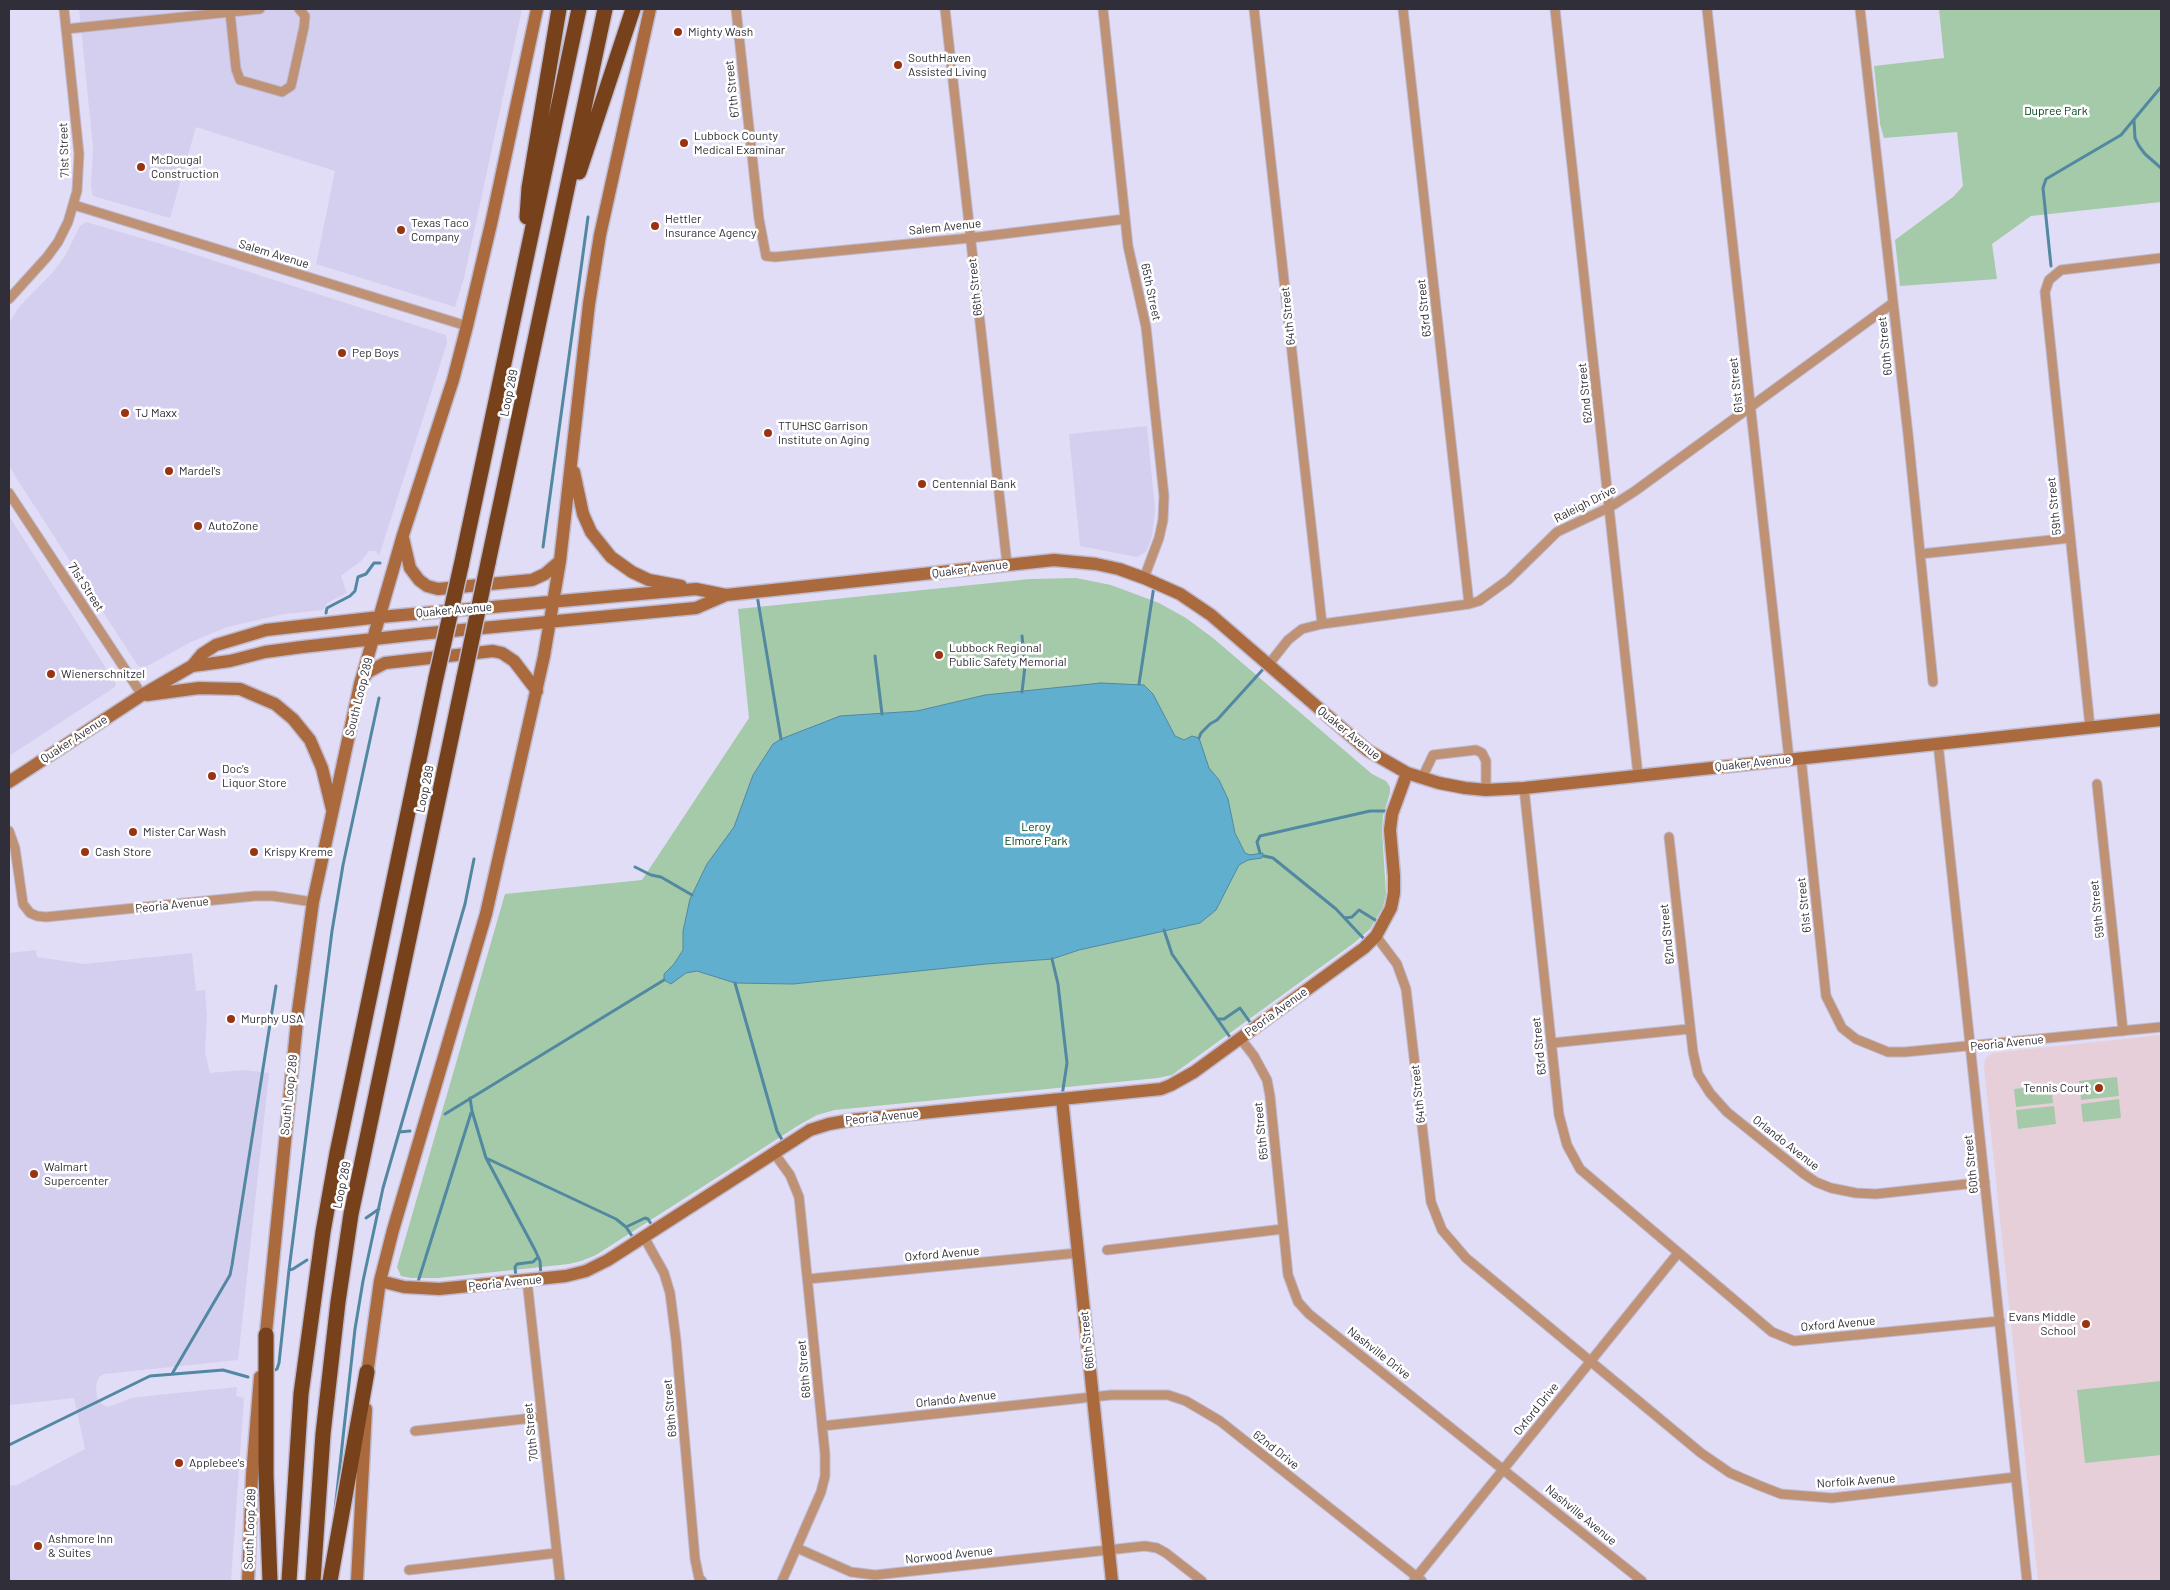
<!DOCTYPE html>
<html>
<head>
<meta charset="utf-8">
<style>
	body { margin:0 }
	#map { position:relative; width:2170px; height:1590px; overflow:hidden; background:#e1ddf6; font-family:Barlow,sans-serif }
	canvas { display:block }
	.frame { position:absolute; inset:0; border:10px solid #302e38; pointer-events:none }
</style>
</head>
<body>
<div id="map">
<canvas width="2170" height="1590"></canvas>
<div class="frame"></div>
</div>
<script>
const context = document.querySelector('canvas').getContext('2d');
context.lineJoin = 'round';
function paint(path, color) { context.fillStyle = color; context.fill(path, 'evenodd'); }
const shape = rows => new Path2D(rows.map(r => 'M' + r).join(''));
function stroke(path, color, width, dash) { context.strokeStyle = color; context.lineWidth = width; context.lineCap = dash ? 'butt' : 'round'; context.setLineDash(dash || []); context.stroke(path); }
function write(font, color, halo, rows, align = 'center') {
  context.font = font + ' Barlow,sans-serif'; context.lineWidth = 5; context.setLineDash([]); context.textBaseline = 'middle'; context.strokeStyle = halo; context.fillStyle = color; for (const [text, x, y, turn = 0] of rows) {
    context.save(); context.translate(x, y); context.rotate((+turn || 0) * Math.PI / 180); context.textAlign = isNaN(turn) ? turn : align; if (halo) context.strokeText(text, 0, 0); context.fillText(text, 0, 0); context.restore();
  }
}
paint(shape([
	[79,9,522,9,464,278,455,307,316,264,335,171,196,127,170,218,93,196,91,187,93,147],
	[86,222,165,245,446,335,447,343,379,556,376,551,369,551,361,561,341,576,347,593,327,603,323,610,284,614,227,627,191,642,149,665,142,667,138,666,15,476,9,465,9,323,19,307,52,273,65,256,80,226],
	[1147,426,1155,510,1152,537,1146,552,1137,557,1080,546,1069,434],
	[9,516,116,684,115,687,9,756],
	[36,950,37,957,84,964,192,953,196,991,205,990,207,1016,205,1052,210,1073,244,1070,269,1073,238,1360,104,1374,99,1377,96,1385,97,1398,102,1404,108,1407,132,1398,157,1395,237,1387,236,1396,244,1398,231,1581,9,1581,9,1486,17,1485,85,1449,74,1398,9,1405,9,953]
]), '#d4cfef');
paint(shape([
	[2161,1035,2161,1581,2038,1581,1984,1067,1985,1059,1992,1053]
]), '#e7cfda');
paint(shape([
	[1939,9,2161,9,2161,202,2031,216,1992,244,1997,279,1900,286,1895,240,1953,197,1963,186,1957,132,1884,138,1880,124,1874,66,1944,58],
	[1076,578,1111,585,1159,603,1186,618,1213,638,1372,774,1386,781,1390,787,1390,793,1383,816,1382,831,1386,894,1383,907,1370,929,1354,943,1172,1075,1158,1078,835,1110,817,1115,799,1125,596,1255,581,1261,569,1264,438,1278,411,1278,401,1276,397,1267,505,894,642,880,749,718,738,609,1030,579],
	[2117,1077,2119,1096,2081,1100,2079,1081],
	[2051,1085,2053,1103,2016,1107,2014,1089],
	[2119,1099,2121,1118,2083,1122,2081,1104],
	[2054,1106,2056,1124,2018,1129,2016,1110],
	[2161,1381,2161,1455,2085,1463,2077,1390]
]), '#a4caa9');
const water = shape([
	[1101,683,1144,685,1153,694,1175,736,1184,740,1192,736,1199,738,1209,768,1219,780,1228,799,1235,833,1245,853,1250,855,1263,853,1262,858,1248,860,1239,865,1216,910,1200,923,1079,950,1052,959,986,964,793,984,735,983,697,971,686,973,671,984,664,980,664,974,674,964,683,950,683,931,690,899,707,864,734,827,753,775,773,744,781,739,840,716,917,711,985,695,1101,683]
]);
paint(water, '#61afce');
stroke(water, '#5288a1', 1);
stroke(shape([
	[2134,120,2135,138,2139,146,2145,154,2161,168],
	[2051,266,2043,188,2046,179,2121,135,2161,87],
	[543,547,588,217],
	[757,595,781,739],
	[326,613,327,608,350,596,355,591,358,577,366,574,374,563,380,563],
	[1022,636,1025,666,1022,692],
	[875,656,882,714],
	[1139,684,1154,586],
	[1199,738,1201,733,1210,724,1217,720,1266,666],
	[1260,853,1257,842,1260,836,1370,811,1390,811],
	[1264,856,1273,858,1336,909,1366,941],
	[635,867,651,875,661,877,692,895],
	[1345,918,1352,917,1359,910,1380,923],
	[1164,930,1172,954,1232,1040],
	[1052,959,1058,984,1067,1063,1062,1096],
	[735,983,777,1131,784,1143],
	[1218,1019,1224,1019,1240,1008,1252,1025],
	[470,1098,472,1111,486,1158,535,1250,540,1261,541,1276],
	[445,1114,664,980],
	[399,1132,410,1131],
	[486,1158,616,1219,626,1227,634,1239],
	[366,1218,379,1209],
	[626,1227,645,1218,648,1219,653,1227],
	[289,1270,332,931,343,865,379,698],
	[516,1278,515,1267,517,1264,533,1262,538,1257],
	[417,1285,471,1113],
	[273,1371,277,1369,279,1363,289,1270,293,1269,307,1260],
	[172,1374,230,1275,232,1265,276,986],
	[9,1445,150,1376,223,1370,248,1377],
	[334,1519,355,1329,363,1281,383,1188,465,904,474,859]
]), '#5288a1', 3);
const street = shape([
	[736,9,759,219,766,256,775,257,970,238,1125,219],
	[945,9,1007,564],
	[1103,9,1128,246,1146,327,1164,496,1163,520,1159,538,1144,578],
	[1254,9,1322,624],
	[1403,9,1469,604],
	[1555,9,1638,775],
	[1707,9,1789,759],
	[1860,9,1908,434,1933,682],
	[230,12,236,69,240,80,282,92,291,86,304,27,305,16,299,9],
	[66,29,260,9],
	[74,205,467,326],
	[9,299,47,257,58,242,68,222,77,191,79,154,64,9],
	[9,493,142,695],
	[1920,554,2070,538],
	[1269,664,1288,640,1302,629,1322,624,1469,604,1479,601,1508,580,1557,532,1610,507,1635,491,1893,303],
	[2090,727,2045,292,2049,280,2061,270,2161,258],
	[1938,743,2027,1581],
	[1801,758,1826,996,1842,1028,1856,1039,1888,1052,1905,1052,2161,1027],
	[1422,778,1433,755,1476,750,1482,753,1486,761,1486,790],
	[2097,784,2123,1031],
	[1524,788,1559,1115,1567,1145,1580,1169,1772,1332,1794,1341,2000,1321],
	[9,831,15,848,23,904,30,913,37,916,46,917,255,896,273,896,313,902],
	[1669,837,1693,1052,1698,1074,1710,1093,1727,1112,1804,1174,1816,1182,1831,1188,1856,1193,1876,1194,1985,1182],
	[1376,936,1397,964,1406,989,1431,1202,1442,1230,1466,1258,1701,1453,1730,1473,1758,1485,1781,1494,1832,1498,2016,1477],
	[1240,1038,1254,1056,1267,1080,1270,1096,1288,1275,1298,1302,1309,1314,1642,1581],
	[1552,1043,1689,1029],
	[774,1153,790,1175,799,1197,825,1454,825,1476,821,1492,782,1581],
	[644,1237,664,1273,670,1293,676,1340,695,1559,699,1578,702,1581],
	[1107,1250,1283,1229],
	[808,1279,1078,1253],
	[527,1280,560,1581],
	[822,1426,1111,1395,1168,1395,1186,1401,1220,1421,1422,1581],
	[415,1431,542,1417],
	[797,1548,851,1572,875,1575,1145,1546,1157,1548,1166,1553,1202,1581],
	[409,1570,557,1553],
	[1414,1580,1678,1253]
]);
const secondary = shape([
	[574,472,583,514,591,532,611,557,632,572,649,580,681,586],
	[403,538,410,568,419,580,427,586,438,589,532,580,545,574,560,561],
	[192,666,230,661,265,652,302,647,419,634,696,608,726,595],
	[363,679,368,672,385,663,493,651,502,653,514,661,537,691],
	[147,695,199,688,240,689,275,704,293,719,310,740,322,768,332,809],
	[9,782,142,695,192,666,202,654,216,645,266,630,380,617,696,589,726,595,1054,560,1096,564,1119,569,1144,578,1180,594,1211,615,1367,750,1407,773,1439,783,1465,788,1486,790,1524,788,2161,720],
	[1062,1099,1112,1581],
	[380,1281,404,1287,439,1289,566,1276,586,1271,608,1260,810,1130,829,1124,851,1120,1161,1089,1171,1085,1194,1072,1364,948,1376,936,1391,908,1394,893,1394,876,1390,830,1392,814,1407,773],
	[265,1343,298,1011,313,902,360,684,403,535,453,380,467,326,491,224,537,9],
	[366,1382,380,1281,393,1230,486,914,544,656,560,561,589,304,600,235,650,9],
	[248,1581,252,1476,260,1377],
	[357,1581,366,1409]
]);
const highway = shape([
	[579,172,633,9],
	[527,217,529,188,559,9],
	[488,563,605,9],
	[461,566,579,9],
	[266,1335,266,1475,270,1581],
	[289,1581,301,1394,323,1232,337,1153,436,678],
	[313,1581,323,1434,338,1302,351,1214,464,677],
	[330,1581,367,1372]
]);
stroke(street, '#bebad0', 11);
stroke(secondary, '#bebad0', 15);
stroke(highway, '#bebad0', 18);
stroke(street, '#bf9276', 9);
stroke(secondary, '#ab6a3e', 12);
stroke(highway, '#77421b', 15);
const highwayBridge = shape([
	[464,677,488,563],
	[436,678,461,566]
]);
stroke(highwayBridge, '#bebad0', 18, []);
stroke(highwayBridge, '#77421b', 15);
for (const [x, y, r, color] of [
	[678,32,5,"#9a3311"],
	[898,65,5,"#9a3311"],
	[684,143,5,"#9a3311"],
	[141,167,5,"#9a3311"],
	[655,226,5,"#9a3311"],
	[401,230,5,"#9a3311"],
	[342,353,5,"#9a3311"],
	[125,413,5,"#9a3311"],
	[768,433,5,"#9a3311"],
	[169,471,5,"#9a3311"],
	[922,484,5,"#9a3311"],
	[198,526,5,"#9a3311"],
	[939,655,5,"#9a3311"],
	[51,674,5,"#9a3311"],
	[212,776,5,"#9a3311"],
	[133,832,5,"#9a3311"],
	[85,852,5,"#9a3311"],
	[254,852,5,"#9a3311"],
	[231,1019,5,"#9a3311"],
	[2099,1088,5,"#9a3311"],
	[34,1174,5,"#9a3311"],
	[2086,1324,5,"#9a3311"],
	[179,1463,5,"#9a3311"],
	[38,1546,5,"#9a3311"]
]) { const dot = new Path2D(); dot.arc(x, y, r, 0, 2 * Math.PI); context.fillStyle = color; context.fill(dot); stroke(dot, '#fff', 2); }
write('12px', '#302e38', '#fff', [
	["Mighty Wash",688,32],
	["SouthHaven",908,58],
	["Assisted Living",908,72],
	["Lubbock County",694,136],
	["Medical Examinar",694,150],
	["McDougal",151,160],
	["Construction",151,174],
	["Hettler",665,219],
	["Insurance Agency",665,233],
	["Texas Taco",411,223],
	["Company",411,237],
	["Pep Boys",352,353],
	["TJ Maxx",135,413],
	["TTUHSC Garrison",778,426],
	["Institute on Aging",778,440],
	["Mardel's",179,471],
	["Centennial Bank",932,484],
	["AutoZone",208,526],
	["Lubbock Regional",949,648],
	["Public Safety Memorial",949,662],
	["Wienerschnitzel",61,674],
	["Doc's",222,769],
	["Liquor Store",222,783],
	["Mister Car Wash",143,832],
	["Cash Store",95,852],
	["Krispy Kreme",264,852],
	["Murphy USA",241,1019],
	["Tennis Court",2089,1088,"right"],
	["Walmart",44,1167],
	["Supercenter",44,1181],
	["Evans Middle",2076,1317,"right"],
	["School",2076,1331,"right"],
	["Applebee's",189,1463],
	["Ashmore Inn",48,1539],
	["& Suites",48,1553]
], 'left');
write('12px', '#302e38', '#fff', [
	["67th Street",732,89,-96],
	["71st Street",64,150,-92],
	["Salem Avenue",945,227,-6],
	["Salem Avenue",274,254,17],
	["66th Street",975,287,-96],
	["65th Street",1151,292,78],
	["63rd Street",1424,308,-96],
	["64th Street",1288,316,-96],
	["60th Street",1885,346,-96],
	["61st Street",1736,385,-96],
	["Loop 289",509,393,-78],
	["62nd Street",1585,393,-96],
	["Raleigh Drive",1585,504,-27],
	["59th Street",2054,506,-96],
	["Quaker Avenue",970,569,-7],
	["71st Street",86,587,57],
	["Quaker Avenue",454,610,-5],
	["South Loop 289",359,697,-76],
	["Quaker Avenue",1349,733,39],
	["Quaker Avenue",74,739,-33],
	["Quaker Avenue",1753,763,-6],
	["Loop 289",425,789,-78],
	["Peoria Avenue",172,905,-6],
	["61st Street",1804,905,-96],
	["59th Street",2097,909,-96],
	["62nd Street",1667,934,-96],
	["Peoria Avenue",1276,1012,-36],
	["Peoria Avenue",2007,1043,-6],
	["63rd Street",1539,1046,-96],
	["64th Street",1418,1094,-96],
	["South Loop 289",289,1095,-84],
	["Peoria Avenue",882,1117,-6],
	["65th Street",1261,1131,-96],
	["Orlando Avenue",1786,1143,38],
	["60th Street",1971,1164,-96],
	["Loop 289",342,1185,-78],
	["Oxford Avenue",942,1254,-5],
	["Peoria Avenue",505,1283,-6],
	["Oxford Avenue",1838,1324,-5],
	["66th Street",1087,1340,-96],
	["Nashville Drive",1379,1353,38],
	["68th Street",804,1369,-95],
	["Orlando Avenue",956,1399,-6],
	["69th Street",670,1408,-95],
	["Oxford Drive",1536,1409,-51],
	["70th Street",531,1432,-96],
	["62nd Drive",1276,1450,38],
	["Norfolk Avenue",1856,1481,-4],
	["Nashville Avenue",1581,1515,39],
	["South Loop 289",250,1529,-88],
	["Norwood Avenue",949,1555,-6]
]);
write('12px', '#024519', '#fff', [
	["Dupree Park",2056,111],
	["Leroy",1036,827],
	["Elmore Park",1036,841]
]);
</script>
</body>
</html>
